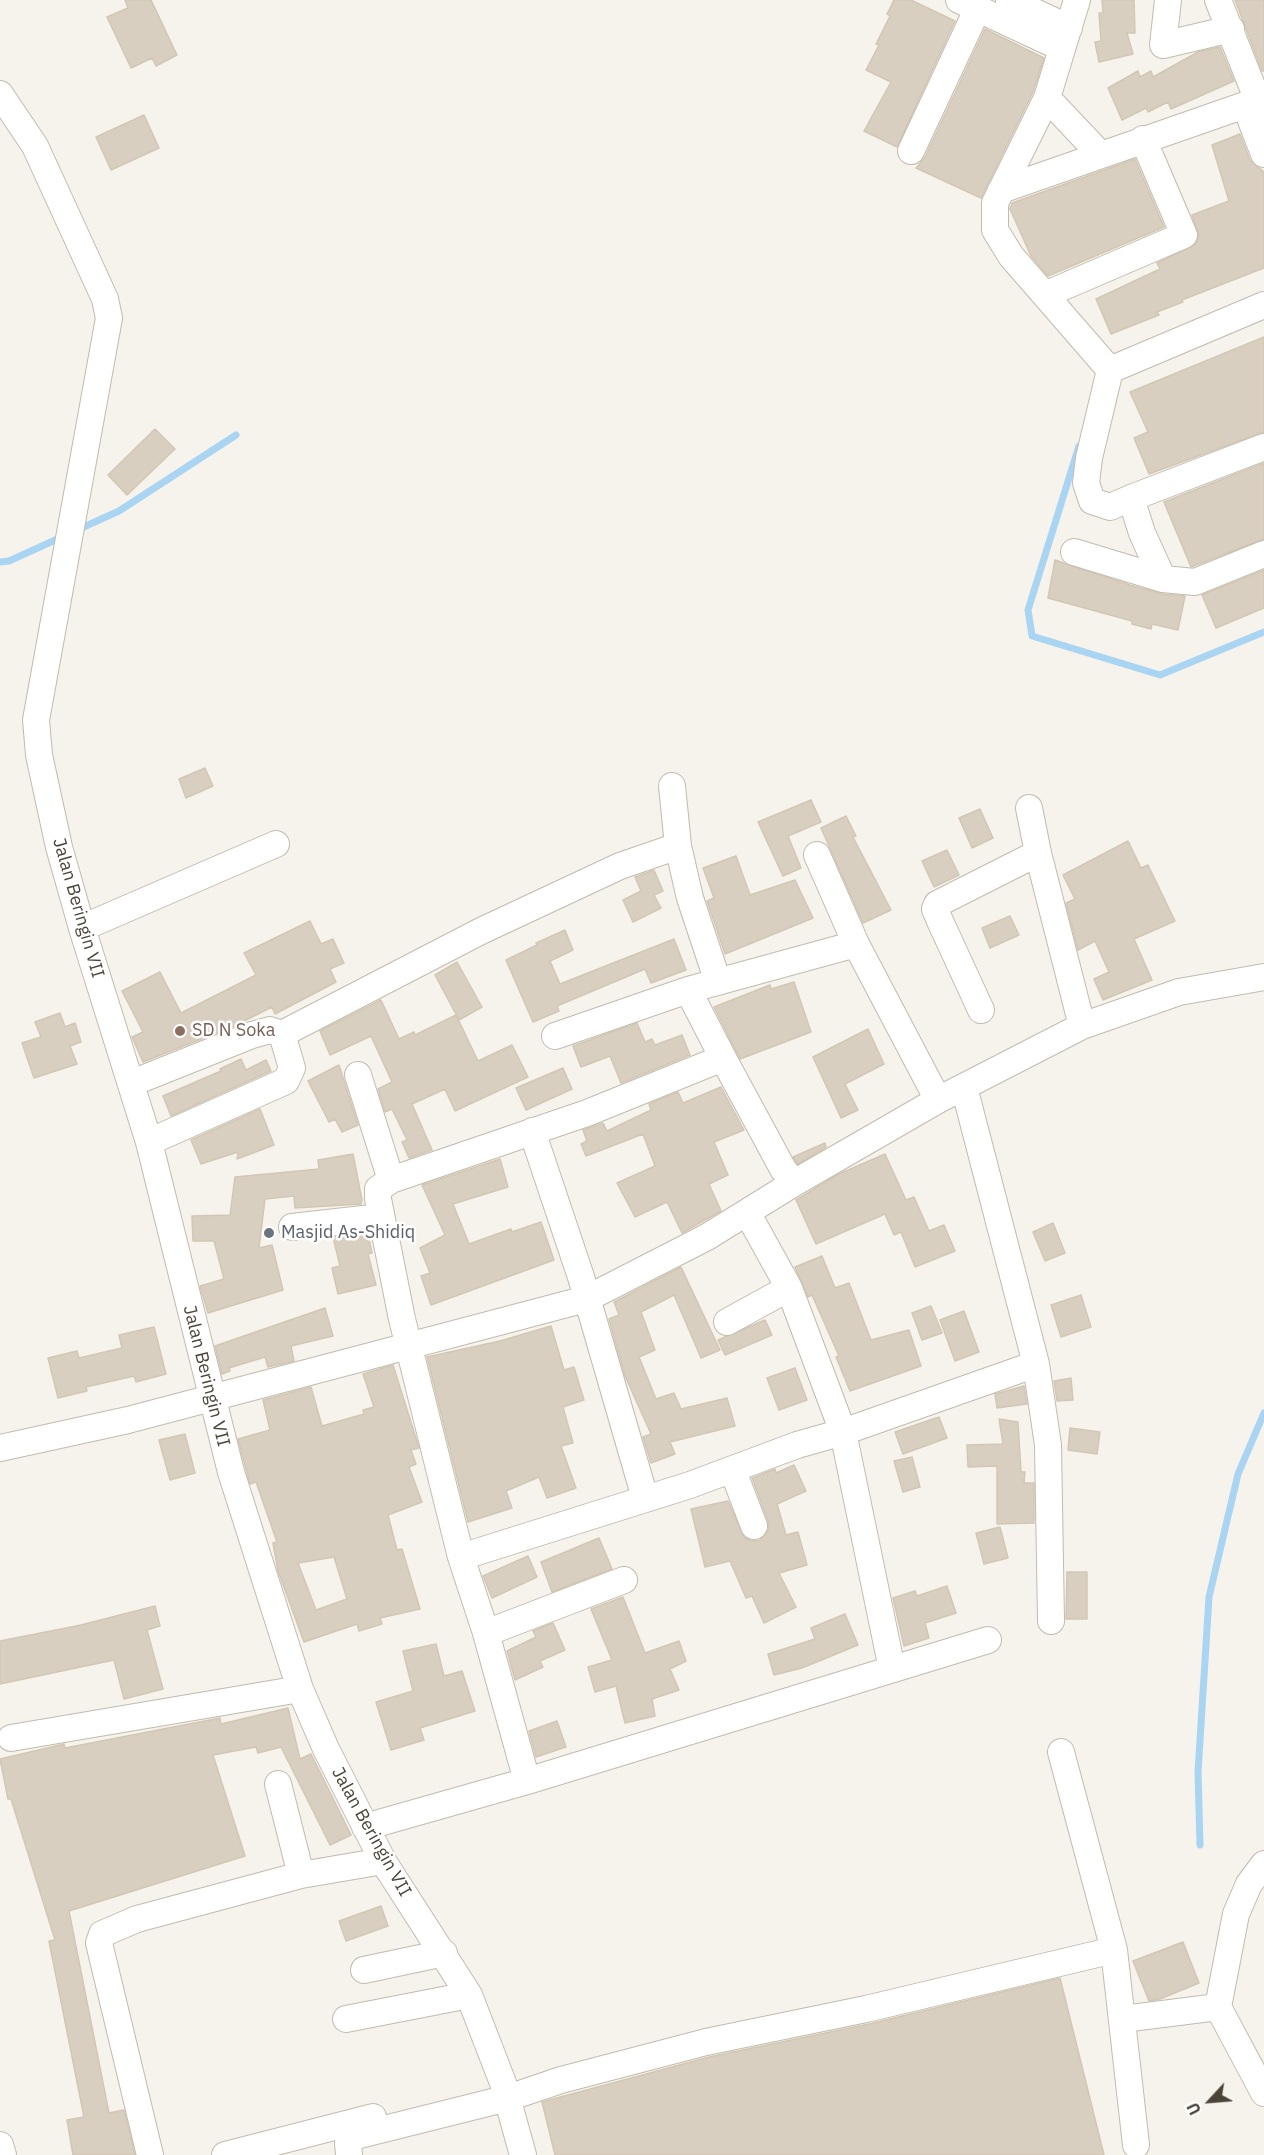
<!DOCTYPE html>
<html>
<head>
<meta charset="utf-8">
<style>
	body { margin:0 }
	#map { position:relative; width:1264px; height:2155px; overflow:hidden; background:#f6f3ec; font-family:"IBM Plex Sans",sans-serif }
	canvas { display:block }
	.north { position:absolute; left:1180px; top:2071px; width:60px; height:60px; -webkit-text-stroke:4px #fff; paint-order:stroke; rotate:244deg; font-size:16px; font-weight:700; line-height:24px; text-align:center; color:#4b4439 }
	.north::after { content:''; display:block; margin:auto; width:21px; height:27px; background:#4b4439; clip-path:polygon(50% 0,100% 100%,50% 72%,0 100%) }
</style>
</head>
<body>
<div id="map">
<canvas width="1264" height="2155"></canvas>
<div class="north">U</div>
</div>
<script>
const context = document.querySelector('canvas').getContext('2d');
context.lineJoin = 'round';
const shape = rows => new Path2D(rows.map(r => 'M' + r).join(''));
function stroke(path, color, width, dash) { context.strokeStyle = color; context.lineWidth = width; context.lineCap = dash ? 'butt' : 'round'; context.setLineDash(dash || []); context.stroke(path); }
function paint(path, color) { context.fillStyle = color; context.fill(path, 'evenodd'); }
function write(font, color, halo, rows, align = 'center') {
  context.font = font + ' "IBM Plex Sans",sans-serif'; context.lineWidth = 5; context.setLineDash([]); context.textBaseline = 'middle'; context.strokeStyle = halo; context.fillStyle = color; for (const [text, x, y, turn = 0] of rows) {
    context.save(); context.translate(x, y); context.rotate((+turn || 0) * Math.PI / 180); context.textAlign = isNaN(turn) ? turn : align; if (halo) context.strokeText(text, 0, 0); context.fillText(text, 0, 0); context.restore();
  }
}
stroke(shape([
	[1079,446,1028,610,1032,636,1160,675,1264,632],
	[77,530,119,511,236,435],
	[0,562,9,561,64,536],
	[1200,1845,1198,1772,1209,1597,1238,1474,1264,1413]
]), '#a9d4f2', 7);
const building = shape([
	[125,0,151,0,177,55,156,66,152,58,131,68,107,17,128,8,125,0],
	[894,0,911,0,955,21,897,147,864,131,891,82,866,70,879,45,876,44,890,16,887,14,894,0],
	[1102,0,1134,0,1135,33,1127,33,1133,54,1099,62,1095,42,1101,41,1099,13,1103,13,1102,0],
	[1235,0,1264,0,1264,71,1262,71,1235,0],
	[985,29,1044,58,1033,92,981,198,916,168,925,157,985,29],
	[1220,47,1234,81,1171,109,1168,102,1148,112,1146,108,1122,120,1108,88,1138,71,1140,77,1151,71,1153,77,1198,52,1220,47],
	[144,115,159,148,111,170,96,137,144,115],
	[1240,134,1250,160,1264,172,1264,268,1182,300,1183,302,1157,312,1159,315,1111,334,1096,299,1160,269,1157,263,1196,244,1199,236,1192,215,1229,201,1212,145,1240,134],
	[1135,159,1164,227,1048,276,1031,256,1010,209,1012,203,1135,159],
	[1264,337,1264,432,1149,474,1134,438,1148,432,1130,392,1264,337],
	[155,429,175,449,127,495,108,475,155,429],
	[1264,463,1264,539,1191,567,1164,502,1264,463],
	[1055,560,1130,585,1162,594,1185,596,1178,630,1152,624,1151,629,1132,624,1132,621,1048,598,1055,560],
	[1264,570,1264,608,1216,628,1202,595,1264,570],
	[205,768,213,786,186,798,179,779,205,768],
	[811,800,821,822,788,836,801,868,783,876,758,822,811,800],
	[980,809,993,838,972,848,959,818,980,809],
	[846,816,856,836,853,837,891,910,863,923,821,828,846,816],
	[1128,841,1141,868,1148,865,1175,921,1134,939,1152,980,1103,1000,1094,979,1109,972,1095,941,1078,950,1066,903,1075,899,1063,875,1128,841],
	[947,850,959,875,934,887,922,861,947,850],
	[736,856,750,895,795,880,813,918,725,954,707,901,714,898,703,868,736,856],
	[654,870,663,891,654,895,661,908,633,922,623,900,641,891,635,877,654,870],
	[1010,916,1019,935,990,948,982,928,1010,916],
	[310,921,321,944,333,939,344,963,330,969,336,982,275,1014,272,1007,234,1026,143,1062,132,1037,143,1032,122,991,160,972,181,1013,256,975,244,953,310,921],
	[565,930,573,950,550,961,560,984,674,939,686,970,651,983,645,969,557,1006,559,1011,533,1022,506,960,537,945,536,943,565,930],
	[457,962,482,1007,459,1020,435,975,457,962],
	[794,982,811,1032,740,1059,714,1007,770,985,771,989,794,982],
	[381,1000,399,1039,414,1032,415,1035,456,1015,478,1061,512,1045,528,1077,455,1111,445,1089,412,1104,432,1150,409,1158,402,1142,407,1140,392,1109,385,1112,378,1089,392,1082,371,1036,330,1055,320,1031,381,1000],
	[60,1013,65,1027,75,1023,81,1042,70,1046,77,1064,34,1078,22,1043,41,1037,35,1022,60,1013],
	[637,1023,645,1042,652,1039,655,1045,682,1035,690,1055,621,1083,610,1056,581,1067,573,1046,637,1023],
	[868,1029,884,1064,845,1084,858,1110,841,1118,813,1057,868,1029],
	[241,1059,246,1070,266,1060,271,1071,171,1116,163,1096,221,1071,220,1069,241,1059],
	[339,1065,358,1125,342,1132,335,1119,329,1122,308,1081,339,1065],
	[563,1068,572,1089,526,1110,516,1088,563,1068],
	[721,1087,744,1130,714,1142,728,1175,709,1184,721,1211,682,1233,667,1202,635,1217,617,1183,655,1166,643,1134,586,1156,581,1144,587,1141,583,1130,603,1123,607,1131,651,1110,649,1104,678,1092,683,1103,721,1087],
	[260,1109,274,1145,237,1159,238,1152,201,1164,191,1140,260,1109],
	[825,1143,826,1147,798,1164,793,1157,825,1143],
	[353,1154,362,1200,361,1204,295,1208,294,1196,265,1199,259,1248,272,1245,283,1290,208,1313,200,1286,224,1279,214,1241,193,1241,192,1216,230,1215,235,1177,319,1169,318,1160,353,1154],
	[885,1154,906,1200,914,1197,929,1231,944,1225,955,1251,915,1267,901,1232,894,1235,885,1214,816,1244,796,1200,839,1174,885,1154],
	[500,1159,508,1187,453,1204,469,1244,511,1229,512,1232,541,1222,554,1260,431,1305,421,1276,430,1273,420,1248,445,1235,422,1185,500,1159],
	[1053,1223,1065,1253,1045,1261,1033,1232,1053,1223],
	[368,1234,372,1253,368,1254,376,1285,338,1294,332,1268,340,1266,333,1237,368,1234],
	[822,1256,835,1288,849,1283,871,1340,909,1330,921,1366,850,1391,836,1357,839,1356,812,1295,808,1297,795,1267,822,1256],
	[681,1267,720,1350,701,1358,674,1295,641,1312,655,1350,639,1357,656,1399,674,1393,681,1409,727,1398,735,1426,670,1442,675,1454,651,1463,643,1437,651,1434,625,1376,609,1319,619,1315,614,1302,681,1267],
	[1081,1295,1091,1327,1061,1337,1051,1305,1081,1295],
	[931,1306,942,1333,922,1340,912,1313,931,1306],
	[325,1308,333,1336,291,1346,294,1361,268,1367,265,1357,229,1368,230,1371,222,1374,215,1346,325,1308],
	[964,1311,979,1352,955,1361,940,1320,964,1311],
	[765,1320,772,1335,725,1355,718,1340,765,1320],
	[551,1326,564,1370,574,1367,584,1400,563,1407,573,1443,561,1446,576,1488,547,1498,539,1477,506,1491,512,1508,468,1522,427,1357,500,1341,551,1326],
	[154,1327,166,1374,136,1382,134,1376,86,1387,87,1391,58,1398,48,1358,77,1351,79,1358,122,1348,119,1335,154,1327],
	[393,1365,419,1448,411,1450,416,1464,409,1467,422,1502,388,1515,397,1550,402,1549,420,1609,380,1618,382,1624,359,1631,357,1624,304,1642,278,1571,273,1543,277,1542,256,1482,250,1484,238,1439,270,1430,263,1400,311,1387,322,1426,364,1414,363,1410,374,1407,363,1374,393,1365],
	[334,1557,347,1599,316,1610,298,1563,334,1557],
	[795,1368,807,1400,779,1410,767,1378,795,1368],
	[1071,1378,1073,1400,1057,1401,1054,1381,1071,1378],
	[1024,1386,1027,1404,997,1408,995,1394,1024,1386],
	[939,1417,947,1438,903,1454,895,1432,939,1417],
	[999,1419,1018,1422,1021,1472,1025,1472,1024,1483,1034,1483,1034,1523,997,1524,997,1466,968,1467,967,1445,1003,1444,999,1419],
	[1070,1428,1100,1432,1097,1454,1068,1450,1070,1428],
	[185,1434,195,1473,170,1480,159,1440,185,1434],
	[912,1457,920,1487,903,1492,894,1461,912,1457],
	[794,1465,806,1491,777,1504,786,1535,798,1532,807,1565,779,1573,796,1607,764,1623,752,1596,746,1598,730,1561,705,1567,691,1509,728,1501,744,1537,751,1541,760,1540,769,1529,768,1521,752,1478,775,1469,776,1473,794,1465],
	[1000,1527,1008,1558,984,1564,976,1533,1000,1527],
	[599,1538,612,1569,552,1592,541,1562,599,1538],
	[528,1556,537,1577,492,1598,483,1576,528,1556],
	[1067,1572,1087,1572,1087,1619,1066,1619,1067,1572],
	[947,1586,956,1613,925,1623,929,1638,904,1646,893,1598,915,1591,917,1596,947,1586],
	[623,1597,645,1653,679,1641,686,1661,670,1669,679,1690,652,1699,655,1716,625,1723,616,1686,595,1692,588,1667,612,1660,591,1609,623,1597],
	[155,1606,160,1626,147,1630,163,1689,124,1699,114,1660,0,1684,0,1641,81,1625,155,1606],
	[845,1614,858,1645,802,1668,774,1675,768,1654,815,1639,811,1628,845,1614],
	[553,1623,565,1650,540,1661,543,1667,515,1680,507,1651,536,1637,533,1631,553,1623],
	[436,1644,444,1676,462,1671,475,1711,420,1728,424,1740,391,1750,376,1702,413,1691,403,1651,436,1644],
	[288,1708,300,1759,311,1754,351,1835,330,1845,281,1747,258,1753,256,1747,213,1755,245,1856,69,1911,109,2113,124,2110,135,2155,73,2155,67,2120,84,2117,49,1941,55,1940,11,1799,8,1799,0,1759,64,1744,65,1748,220,1718,221,1724,288,1708],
	[557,1721,566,1747,536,1757,529,1731,557,1721],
	[381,1906,388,1926,346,1941,339,1921,381,1906],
	[1183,1942,1199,1983,1160,1999,1149,2001,1133,1961,1183,1942],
	[1060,1978,1104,2155,555,2155,542,2102,709,2057,869,2024,1060,1978]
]);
paint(building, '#d8cfc1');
stroke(building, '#d3c7b4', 1.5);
const minor = shape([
	[959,0,1062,48],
	[1009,0,1069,28],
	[1077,0,1047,98,995,203,995,230,1011,256,1110,370,1089,458,1086,483,1092,501,1110,507,1131,498,1142,533,1163,579,1195,582,1264,554],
	[1168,0,1163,45,1231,29],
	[1218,0,1264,116],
	[0,94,35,146,105,299,109,318,36,720,39,755,59,847,82,928,149,1142,231,1472,300,1689,326,1749,383,1861,469,1995,503,2083,523,2155],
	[1047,98,1101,155],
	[911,151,977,10],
	[1001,190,1245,105,1264,154],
	[1047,294,1184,235,1143,139],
	[1110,370,1264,305],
	[1131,498,1264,447],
	[1074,552,1163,579],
	[672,786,678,846],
	[1029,808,1038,853,1082,1026],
	[817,855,856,944,938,1100],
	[82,928,276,844],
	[688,990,723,1058],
	[981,1010,940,921,935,909,937,904,1038,853],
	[555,1036,688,990,856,944],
	[358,1075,391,1180],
	[132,1083,252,1035,270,1030,282,1034,481,931,620,866,678,846,690,898,718,982],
	[964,1087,1036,1364,1048,1445,1051,1621],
	[532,1131,581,1277,645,1498],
	[149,1142,286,1081,292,1068,282,1034],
	[794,1183,783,1169,723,1058,587,1113,391,1180,378,1189,378,1199,402,1319,461,1557,690,1485,797,1445,843,1432,892,1669],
	[292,1227,381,1217],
	[789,1288,843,1432,1036,1364],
	[727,1322,789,1288,748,1214],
	[0,1448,128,1420,586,1299,707,1237,794,1183,938,1100,1082,1026,1179,992,1264,977],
	[733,1471,754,1526],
	[486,1633,624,1580],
	[11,1738,300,1689],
	[1061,1752,1114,1950,1136,2145],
	[527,1781,988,1640],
	[278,1784,301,1875],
	[365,1827,527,1781,486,1633,461,1557],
	[364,1970,444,1953],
	[1218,2007,1236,1914,1249,1884,1264,1864],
	[346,2019,469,1995],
	[1123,2019,1218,2007,1264,2093],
	[0,2145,3,2155],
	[150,2155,99,1943,102,1934,137,1919,301,1875,383,1861],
	[225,2155,373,2117],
	[349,2155,348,2143,356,2136,508,2098,561,2080,706,2042,866,2009,1114,1950]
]);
stroke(minor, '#c2bbae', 28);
stroke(minor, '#fff', 26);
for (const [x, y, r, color] of [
	[180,1031,6,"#8d6e63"],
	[269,1233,6,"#6b7280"]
]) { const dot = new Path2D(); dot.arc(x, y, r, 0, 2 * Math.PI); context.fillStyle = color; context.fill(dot); stroke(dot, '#fff', 2); }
write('18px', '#4b4439', '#fff', [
	["Jalan Beringin VII",78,908,74],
	["Jalan Beringin VII",206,1376,76],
	["Jalan Beringin VII",371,1832,61]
]);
write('18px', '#785e54', '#fff', [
	["SD N Soka",192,1031]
], 'left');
write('18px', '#5b616d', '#fff', [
	["Masjid As-Shidiq",281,1233]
], 'left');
</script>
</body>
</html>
